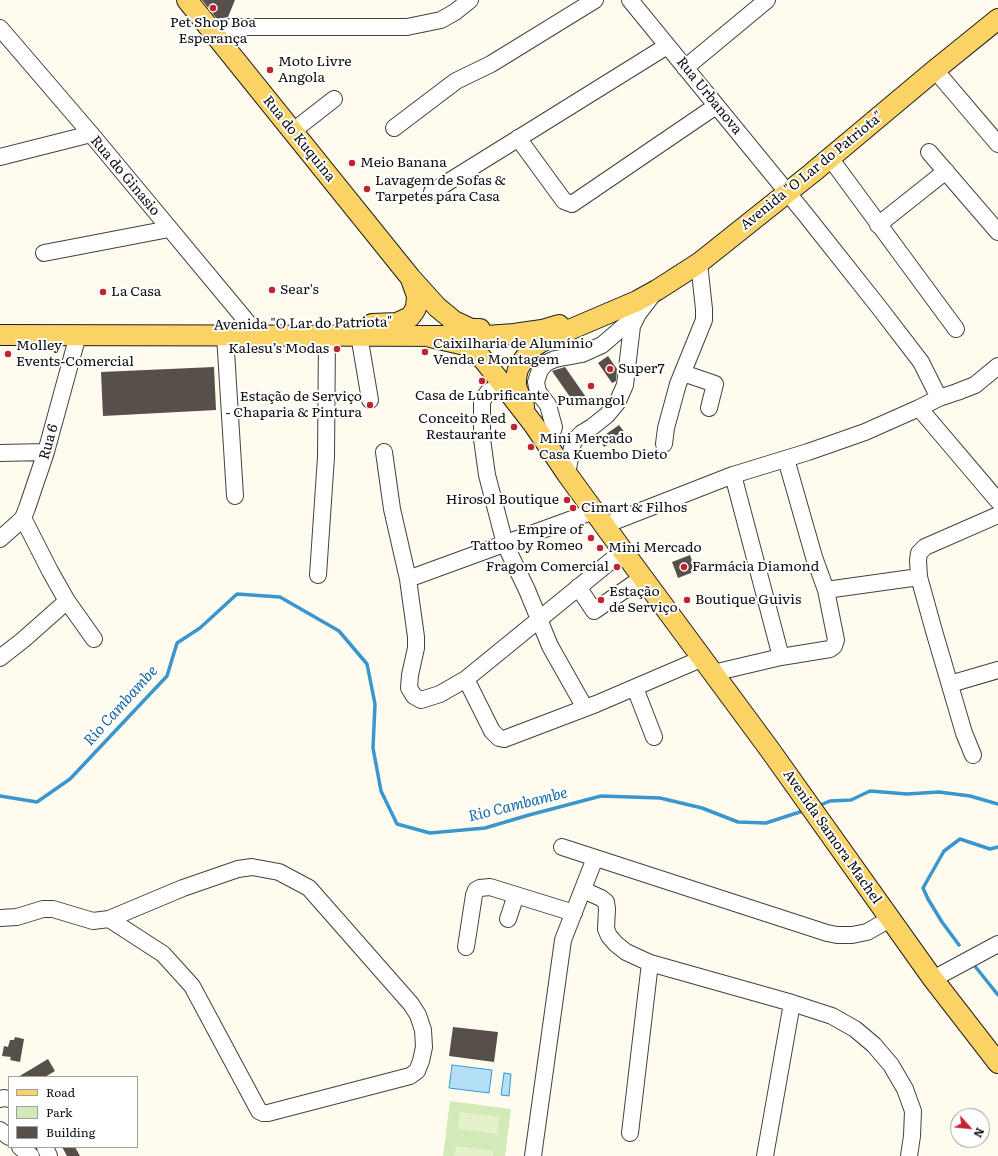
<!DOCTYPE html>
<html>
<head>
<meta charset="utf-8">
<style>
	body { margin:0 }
	#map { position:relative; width:998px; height:1156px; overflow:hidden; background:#fffcef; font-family:Literata,serif }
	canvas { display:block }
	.legend { position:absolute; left:8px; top:1076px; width:130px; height:72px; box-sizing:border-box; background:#fff; border:1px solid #9f9f9f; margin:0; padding:5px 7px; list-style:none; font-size:12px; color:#0e0e0e }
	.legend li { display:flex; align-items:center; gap:8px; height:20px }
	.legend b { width:20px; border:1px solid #9f9f9f }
	.north { position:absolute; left:950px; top:1108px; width:40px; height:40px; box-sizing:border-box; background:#fff; border:1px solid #9f9f9f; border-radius:50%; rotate:117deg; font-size:11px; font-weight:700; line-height:16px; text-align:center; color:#0e0e0e }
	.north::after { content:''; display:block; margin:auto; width:14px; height:18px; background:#c0242e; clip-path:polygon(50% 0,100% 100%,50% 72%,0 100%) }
</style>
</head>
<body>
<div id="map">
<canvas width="998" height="1156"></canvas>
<ul class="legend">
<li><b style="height:5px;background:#fad364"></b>Road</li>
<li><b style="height:11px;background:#d3eab8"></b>Park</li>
<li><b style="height:11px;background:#574f4a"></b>Building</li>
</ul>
<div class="north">N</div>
</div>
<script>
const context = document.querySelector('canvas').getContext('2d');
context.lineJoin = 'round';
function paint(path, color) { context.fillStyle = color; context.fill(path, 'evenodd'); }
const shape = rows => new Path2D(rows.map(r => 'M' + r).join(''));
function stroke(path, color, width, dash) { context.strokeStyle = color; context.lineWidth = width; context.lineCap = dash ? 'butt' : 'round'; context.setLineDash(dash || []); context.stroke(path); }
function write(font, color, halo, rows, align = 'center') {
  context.font = font + ' Literata,serif'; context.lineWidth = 4; context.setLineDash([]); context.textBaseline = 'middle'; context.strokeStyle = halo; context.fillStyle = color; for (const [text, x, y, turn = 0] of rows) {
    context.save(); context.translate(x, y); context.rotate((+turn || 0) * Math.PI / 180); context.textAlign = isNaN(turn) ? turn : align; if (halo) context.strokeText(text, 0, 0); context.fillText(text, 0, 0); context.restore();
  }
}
paint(shape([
	[450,1101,511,1109,505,1156,443,1156]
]), '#d3eab8');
paint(shape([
	[460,1112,499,1117,497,1134,458,1129],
	[456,1146,494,1151,493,1156,454,1156]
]), '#e4f1ca');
const water = shape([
	[452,1065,492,1070,489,1093,449,1088,452,1065],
	[504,1073,511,1074,509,1096,501,1095,504,1073]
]);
paint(water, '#b3dff7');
stroke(water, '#3996cf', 1);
stroke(shape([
	[0,796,37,802,70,779,167,676,177,643,200,628,237,594,280,597,339,631,367,664,375,704,373,748,381,791,397,824,430,833,485,828,529,815,601,796,660,798,702,808,738,822,766,823,806,810],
	[818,806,830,801,851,800,870,791,907,794,939,792,970,796,998,804],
	[959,945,942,922,928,899,923,888,944,851,960,839,990,849,998,847],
	[974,965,998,995]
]), '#3996cf', 3.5);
paint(shape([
	[202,0,235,0,228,17,217,19],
	[608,356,617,369,616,381,612,383,598,363],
	[214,367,216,410,103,416,101,372],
	[565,367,588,400,577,407,552,371],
	[619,425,625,433,604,447,599,439],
	[690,555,696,571,678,578,672,562],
	[453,1027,498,1032,494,1062,449,1056],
	[15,1037,24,1039,20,1062,10,1060,11,1057,2,1056,4,1046,8,1047,10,1040,14,1040],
	[48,1059,55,1071,45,1077,18,1077],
	[62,1147,75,1147,80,1156,67,1156]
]), '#574f4a');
const minor = shape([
	[630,0,805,214,878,306,921,362,939,398],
	[0,28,91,134,249,324],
	[210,29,233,27,407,27,441,20,455,12,470,0],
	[685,68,767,0],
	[935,70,998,144],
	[394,128,456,81,491,64,595,0],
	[293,131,334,99],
	[518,138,564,201,572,204,716,106],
	[929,152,998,232],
	[0,157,91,134],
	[830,158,956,329],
	[432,192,667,46],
	[878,225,946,171],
	[44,253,169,229],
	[225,335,235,496],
	[359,335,370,400],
	[683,373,715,384,709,408],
	[501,385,488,392,482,401,482,439,487,475,505,544,527,590,550,646,585,708],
	[919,408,998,501],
	[543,440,552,433,554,427,548,405,538,392,536,382,540,370,546,363,555,359,582,354,602,345,638,314,654,293],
	[664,444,666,428,678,384,704,320,704,309,699,263],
	[384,452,392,509,408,579,416,637,416,648,410,675,409,688,414,696,421,700,440,694,466,679,623,551],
	[0,453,46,452],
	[567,474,573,442,582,433,592,427,607,415,617,403,625,385,632,326,637,316],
	[733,475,781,657],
	[23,518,50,571,67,601,94,639],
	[605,525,733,475,808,452,865,432,919,408,939,398,957,392,975,385,998,366],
	[0,539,18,523,23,518,27,508,46,452,78,335],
	[318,575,326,457,327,335],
	[408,579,594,511],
	[578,587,594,611,642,578],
	[826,590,919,577],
	[0,658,23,640,67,601],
	[713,673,781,657,830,649,834,646,836,640,826,590,814,557,786,459],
	[466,679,492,731,499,738,504,739,596,704,694,662],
	[950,684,998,670],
	[635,688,654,737],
	[973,755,964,733,934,631,919,577,918,560,919,553,925,547,998,515],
	[562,847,827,933,837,935,852,935,867,932,890,919],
	[252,867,279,872,309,888,411,1004,418,1015,423,1030,424,1047,421,1061,417,1071,410,1076,268,1113,263,1113,259,1111,192,986,163,954,109,919,183,888,238,869,252,867],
	[583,890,601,898,606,902,607,909,606,929,609,936,616,944,626,952,650,963,792,1003,832,1016,855,1029,874,1045,891,1065,905,1089,913,1111,912,1136,909,1156],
	[0,918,17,917,43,909,53,909,93,921,109,919],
	[508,919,516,895],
	[466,947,474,895,476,890,480,888,490,887,574,913],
	[933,979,998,944],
	[0,1099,4,1098,9,1099],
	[0,1130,9,1137],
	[630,1133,650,963],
	[20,1147,31,1156],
	[45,1147,49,1156],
	[533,1156,563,940,595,858],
	[765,1156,792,1003]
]);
const major = shape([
	[187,0,410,277,437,307,454,321,471,329,480,329],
	[372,324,397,323,410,317,413,313,416,308,417,296,411,279],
	[0,335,487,336,514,334,542,330,559,325],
	[430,337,465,345,479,355,486,363,534,425,567,474,623,551,770,750,933,979,998,1063],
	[524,406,516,387,516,378,518,369,522,362,532,348,541,342,637,301,657,290,699,263,812,173,935,70,998,19]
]);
stroke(minor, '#414141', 18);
stroke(major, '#1f1f1f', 22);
stroke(minor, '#fff', 16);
stroke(major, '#fad364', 20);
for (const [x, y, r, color] of [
	[213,8,4,"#c0242e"],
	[270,70,4,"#c0242e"],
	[352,163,4,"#c0242e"],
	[367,189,4,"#c0242e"],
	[272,290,4,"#c0242e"],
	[103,292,4,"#c0242e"],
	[337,349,4,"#c0242e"],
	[425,352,4,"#c0242e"],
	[8,354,4,"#c0242e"],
	[610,369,4,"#c0242e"],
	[482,381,4,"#c0242e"],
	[591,386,4,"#c0242e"],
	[370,405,4,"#c0242e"],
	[514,427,4,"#c0242e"],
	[531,447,4,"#c0242e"],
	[567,500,4,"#c0242e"],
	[573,508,4,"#c0242e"],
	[591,538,4,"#c0242e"],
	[600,548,4,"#c0242e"],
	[617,567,4,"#c0242e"],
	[684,567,4,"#c0242e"],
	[601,600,4,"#c0242e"],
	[687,600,4,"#c0242e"]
]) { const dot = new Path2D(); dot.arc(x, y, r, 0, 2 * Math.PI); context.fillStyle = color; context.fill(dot); stroke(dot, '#fff', 1.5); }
write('14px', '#0e0e0e', '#fff', [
	["Pet Shop Boa",213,23,"center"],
	["Esperança",213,39,"center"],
	["Moto Livre",278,62],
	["Angola",278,78],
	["Meio Banana",360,163],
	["Lavagem de Sofas &",375,181],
	["Tarpetes para Casa",375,197],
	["Sear's",280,290],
	["La Casa",111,292],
	["Caixilharia de Alumínio",433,344],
	["Venda e Montagem",433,360],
	["Molley",16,346],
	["Events-Comercial",16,362],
	["Kalesu’s Modas",329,349,"right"],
	["Super7",618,369],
	["Casa de Lubrificante",482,396,"center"],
	["Estação de Serviço",362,397,"right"],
	["- Chaparia & Pintura",362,413,"right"],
	["Pumangol",591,401,"center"],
	["Conceito Red",506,419,"right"],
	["Restaurante",506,435,"right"],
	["Mini Mercado",539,439],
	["Casa Kuembo Dieto",539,455],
	["Hirosol Boutique",559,500,"right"],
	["Cimart & Filhos",581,508],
	["Empire of",583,530,"right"],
	["Tattoo by Romeo",583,546,"right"],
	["Mini Mercado",608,548],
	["Fragom Comercial",609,567,"right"],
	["Farmácia Diamond",692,567],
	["Estação",609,592],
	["de Serviço",609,608],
	["Boutique Guivis",695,600]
], 'left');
write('14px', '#0e0e0e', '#fff', [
	["Rua Urbanova",709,96,51],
	["Rua do Kuquina",299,139,51],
	["Avenida \"O Lar do Patriota\"",812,171,-39],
	["Rua do Ginasio",125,176,50],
	["Avenida \"O Lar do Patriota\"",303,324,-1],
	["Rua 6",49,442,-74],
	["Avenida Samora Machel",832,837,55]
]);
write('italic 15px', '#1567a2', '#fff', [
	["Rio Cambambe",121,706,-48],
	["Rio Cambambe",518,805,-14]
]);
</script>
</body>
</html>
